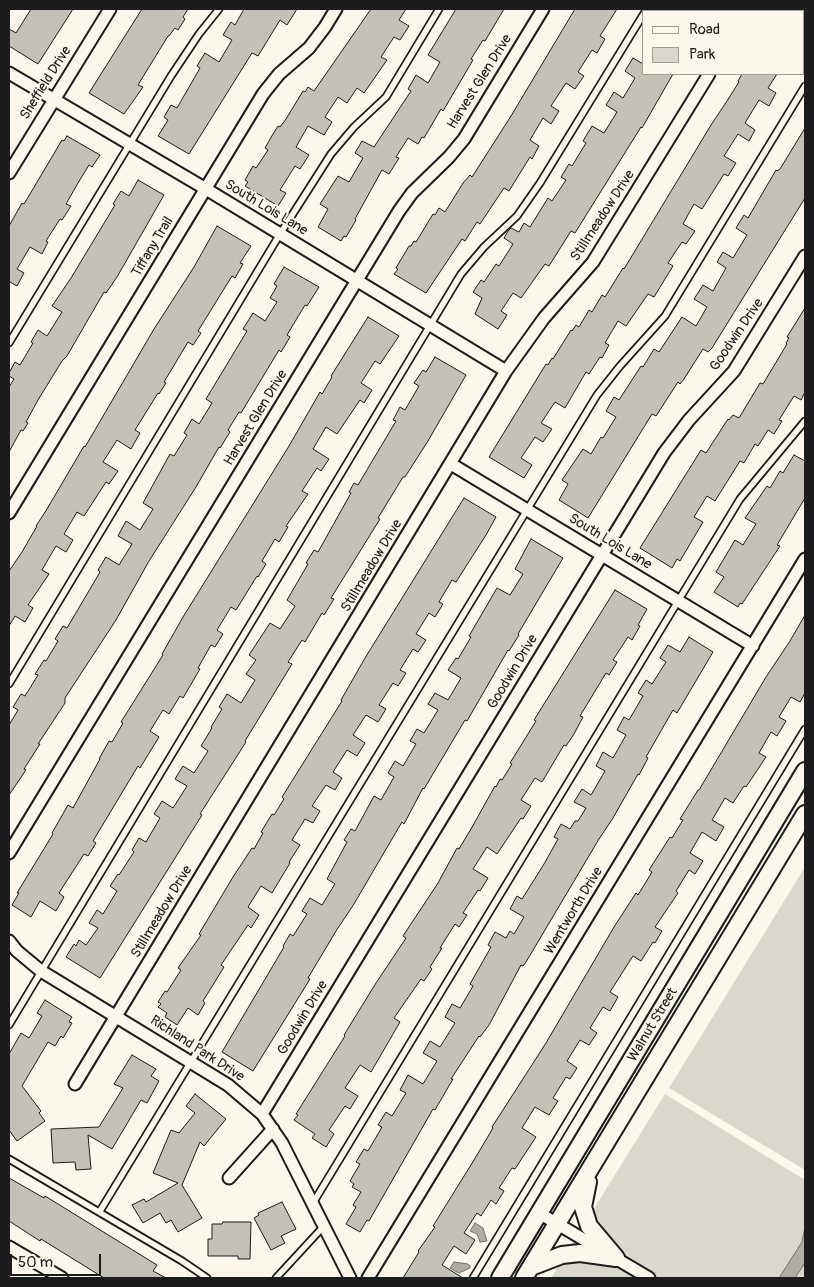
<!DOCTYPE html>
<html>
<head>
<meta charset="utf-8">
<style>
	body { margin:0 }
	#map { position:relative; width:814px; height:1287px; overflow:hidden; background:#fbf7ec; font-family:Pangolin,sans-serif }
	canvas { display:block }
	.frame { position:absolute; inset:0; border:10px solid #1c1c1c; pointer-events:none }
	.legend { position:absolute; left:642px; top:10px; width:162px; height:65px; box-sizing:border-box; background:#fbf7ec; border:1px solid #a29f99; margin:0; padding:6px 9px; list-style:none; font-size:15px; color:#1c1c1c }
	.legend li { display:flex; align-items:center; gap:10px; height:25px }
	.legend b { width:25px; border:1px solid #a29f99 }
	.scale { position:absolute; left:10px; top:1254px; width:91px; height:22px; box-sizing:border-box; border:2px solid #1c1c1c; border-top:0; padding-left:6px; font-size:15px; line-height:18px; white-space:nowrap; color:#1c1c1c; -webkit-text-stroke:4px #fbf7ec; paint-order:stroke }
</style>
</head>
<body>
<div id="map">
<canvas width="814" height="1287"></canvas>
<div class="frame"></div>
<ul class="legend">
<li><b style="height:6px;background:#fbf7ec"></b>Road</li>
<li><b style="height:14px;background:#dad7ce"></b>Park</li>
</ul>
<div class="scale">50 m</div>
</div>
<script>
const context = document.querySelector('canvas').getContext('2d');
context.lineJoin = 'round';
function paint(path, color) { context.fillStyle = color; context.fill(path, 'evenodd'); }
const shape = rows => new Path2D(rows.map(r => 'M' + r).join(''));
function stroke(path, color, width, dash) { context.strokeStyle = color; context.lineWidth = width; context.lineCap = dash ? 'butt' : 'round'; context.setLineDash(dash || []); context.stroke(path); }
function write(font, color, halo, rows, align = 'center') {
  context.font = font + ' Pangolin,sans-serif'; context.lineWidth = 4; context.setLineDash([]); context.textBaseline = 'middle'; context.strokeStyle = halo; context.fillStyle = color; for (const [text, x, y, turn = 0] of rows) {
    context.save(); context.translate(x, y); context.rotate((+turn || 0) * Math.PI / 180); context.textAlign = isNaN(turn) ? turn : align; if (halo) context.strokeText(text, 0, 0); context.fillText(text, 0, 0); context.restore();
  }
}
paint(shape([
	[805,867,805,1170,669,1088],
	[665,1094,805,1180,805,1278,551,1278]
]), '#dad7ce');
const water = shape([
	[475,1223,483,1228,487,1241,480,1242,477,1234,470,1231,475,1223],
	[805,1227,805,1263,795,1278,779,1278,802,1242,805,1227],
	[454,1262,468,1264,470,1266,470,1268,459,1273,455,1271,450,1268,454,1262]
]);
paint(water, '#afaca5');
stroke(water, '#74726e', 1);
const building = shape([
	[31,9,73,9,38,64,9,46,9,29,16,33,31,9],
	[142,9,188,9,183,17,185,19,178,30,175,28,169,36,168,36,138,85,143,87,124,114,89,93,142,9],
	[244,9,297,9,287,25,280,20,258,56,252,53,189,154,158,136,168,120,164,117,171,105,177,108,200,68,197,66,205,53,219,62,232,40,223,35,231,22,235,25,244,9],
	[371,9,406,9,399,20,409,26,400,40,394,37,381,57,387,60,364,93,357,88,347,103,338,97,325,117,332,122,324,135,308,126,296,147,309,155,300,169,295,166,280,190,286,193,278,206,245,186,248,182,245,180,253,166,256,168,268,150,265,148,273,134,278,126,280,127,286,119,303,91,305,92,308,87,314,91,371,9],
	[456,9,504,9,485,41,483,40,471,59,473,60,443,111,441,109,424,138,422,137,418,144,408,138,396,157,399,158,389,174,382,170,355,219,356,220,346,237,344,236,341,241,318,227,328,209,320,204,338,176,349,182,363,158,355,153,362,141,374,147,411,91,408,89,416,75,428,83,440,62,428,55,456,9],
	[575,9,617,9,600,36,605,39,597,53,592,50,578,72,584,76,575,89,566,83,551,106,559,111,551,124,543,118,530,140,539,146,532,159,530,157,509,191,504,188,480,224,477,222,465,241,462,239,426,293,394,274,398,269,396,268,409,246,411,246,414,241,416,242,433,214,435,215,439,208,445,212,463,183,470,175,472,177,511,116,575,9],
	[633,58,643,64,643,74,673,74,642,128,641,127,575,233,571,231,549,266,545,264,521,298,513,293,501,311,507,315,498,329,475,314,482,298,473,292,481,280,484,282,496,264,499,266,513,244,504,238,508,231,511,228,519,232,524,223,530,227,548,198,552,201,566,180,561,177,569,164,572,166,586,143,583,141,592,126,604,133,617,112,606,105,614,92,623,98,635,78,625,71,633,58],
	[742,74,777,74,768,88,776,93,769,106,759,100,745,123,755,130,749,141,738,134,724,156,736,163,728,176,724,174,702,209,694,204,683,224,695,231,686,244,682,242,668,263,673,266,654,297,648,294,626,326,618,321,605,343,609,345,602,358,600,357,589,374,586,372,565,408,555,402,541,423,552,429,543,442,535,437,521,458,532,465,524,478,489,457,546,364,548,365,552,358,553,359,571,330,572,331,576,325,579,327,589,310,592,312,602,295,605,297,623,268,624,269,711,125,727,101,739,82,738,81,742,74],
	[805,128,805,198,712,348,708,352,703,349,684,379,680,384,678,382,656,416,652,414,588,518,559,500,568,484,562,480,583,449,591,454,601,437,603,438,616,417,606,411,614,397,619,400,641,366,643,367,654,349,659,352,682,317,696,326,707,307,694,299,703,285,713,291,726,268,717,262,723,252,733,258,747,235,736,228,744,215,748,218,776,170,777,171,780,169,805,128],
	[67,136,100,155,92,167,89,165,78,183,66,204,71,206,62,220,60,219,46,241,48,242,42,254,30,247,17,269,24,273,17,286,10,282,9,284,9,226,22,203,24,204,62,140,64,141,67,136],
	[138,180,164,195,117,277,106,293,104,292,67,356,62,361,38,400,26,422,28,423,23,431,21,430,9,452,9,387,14,379,9,376,9,373,15,362,20,365,33,343,31,342,38,330,47,336,62,312,52,306,71,278,115,205,113,204,121,191,129,196,138,180],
	[217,226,251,246,240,263,243,264,235,278,232,276,211,310,198,331,201,333,193,345,188,342,164,382,166,383,159,394,158,393,135,430,140,433,131,449,117,440,103,462,118,471,109,484,106,482,84,516,77,512,64,534,73,540,66,552,56,546,42,570,49,574,28,605,33,608,25,622,15,616,9,626,9,571,22,552,37,526,36,526,47,509,84,446,85,447,154,329,194,267,217,226],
	[284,267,319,287,307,306,305,305,287,335,290,337,281,352,279,350,241,413,239,412,228,430,230,432,220,448,219,447,196,487,149,561,116,620,65,698,65,703,38,744,40,744,24,769,26,770,9,795,9,725,18,710,13,707,21,694,25,696,38,675,35,674,44,660,46,661,58,641,55,639,63,626,67,628,100,572,98,570,106,557,119,565,132,544,118,536,126,521,140,530,153,509,143,503,170,454,174,456,187,435,184,433,192,419,199,424,212,403,206,399,247,331,243,329,253,313,265,321,277,302,270,298,277,286,274,284,284,267],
	[805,308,805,392,801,400,794,396,779,420,782,421,774,434,768,430,758,446,755,444,744,463,740,461,715,501,707,496,694,517,703,522,680,561,677,559,672,568,640,548,701,450,706,453,728,419,729,420,733,415,739,418,760,383,763,384,787,344,786,343,789,338,787,337,805,308],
	[368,317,399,336,380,364,375,361,361,383,372,390,364,403,360,400,337,434,326,427,313,449,329,459,321,471,317,468,302,491,308,494,286,526,288,527,279,542,275,539,262,561,266,564,258,577,257,576,236,610,231,607,217,630,223,634,215,647,211,645,198,668,200,669,183,698,180,696,169,714,163,710,150,731,159,737,140,768,138,766,93,841,96,843,88,856,84,854,59,893,64,897,56,911,40,901,31,917,12,905,19,893,17,893,53,834,52,833,68,805,73,808,100,759,99,759,109,741,112,742,123,723,121,722,163,655,162,654,183,617,289,446,320,392,322,394,332,377,331,376,368,317],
	[435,357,466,375,428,441,405,477,403,477,378,518,380,519,331,598,334,599,324,615,322,613,305,642,302,640,288,662,292,664,245,741,246,742,200,814,202,815,100,978,66,957,74,944,76,946,79,940,86,945,98,928,89,923,97,910,103,914,117,891,110,886,118,874,119,875,134,852,132,850,139,838,146,842,160,818,154,814,162,801,173,808,187,786,175,779,183,766,194,773,208,751,201,746,212,728,211,727,222,709,219,707,227,694,241,703,255,680,246,674,256,660,249,655,270,623,280,629,295,606,287,600,308,564,306,563,314,550,318,552,351,493,349,492,354,483,358,485,396,421,393,420,400,407,405,410,419,386,414,383,423,370,426,372,435,357],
	[794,455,805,461,805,498,777,545,780,546,742,604,740,603,738,607,714,592,724,577,716,572,735,540,743,545,756,524,745,518,767,486,770,488,780,471,783,473,794,455],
	[464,498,496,517,486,535,456,582,452,580,439,602,443,604,435,617,429,613,416,634,426,640,418,652,413,649,400,670,406,673,398,686,393,683,379,705,386,709,378,722,366,715,353,735,365,743,357,756,347,750,333,772,342,778,335,790,326,785,312,806,320,811,313,823,305,819,292,840,300,845,289,862,290,863,272,893,261,886,248,907,259,915,251,928,248,925,221,965,224,967,203,1001,205,1003,198,1015,188,1008,177,1025,165,1017,167,1013,158,1007,161,1004,158,1002,165,991,167,992,181,970,178,968,201,935,199,934,233,877,252,848,254,849,263,833,261,832,272,814,274,815,284,799,282,797,342,701,341,700,365,658,464,498],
	[531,539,563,558,518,634,519,635,509,651,508,650,467,721,465,720,424,789,423,788,404,824,402,822,382,856,354,904,336,931,308,978,310,979,253,1071,222,1052,284,947,283,946,290,934,293,936,307,914,302,911,310,898,322,905,335,884,327,879,347,842,344,840,351,829,355,831,374,796,381,800,394,777,388,773,395,761,403,766,416,744,410,741,417,729,424,733,438,710,428,704,435,693,448,700,461,678,448,670,456,658,458,659,471,637,469,636,497,588,510,595,523,574,515,569,531,539],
	[615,590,647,609,638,625,640,626,632,640,628,637,613,660,617,662,609,675,606,673,580,716,583,717,574,734,566,746,564,745,542,782,535,778,521,800,531,806,523,819,521,818,497,854,487,847,473,869,488,878,480,891,478,890,463,913,467,915,459,927,455,924,440,948,442,948,430,967,432,969,424,981,421,979,394,1018,400,1022,371,1072,360,1065,345,1088,358,1096,350,1109,345,1106,329,1130,334,1134,326,1147,312,1138,315,1134,294,1120,298,1115,296,1114,345,1036,344,1035,376,983,406,938,403,936,438,883,457,848,459,849,471,829,495,786,496,787,500,779,502,780,512,764,510,763,536,721,534,720,615,590],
	[805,615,805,693,800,702,791,697,779,717,786,721,777,736,771,732,759,753,766,757,746,787,744,786,733,803,725,798,712,820,724,827,716,841,702,832,690,853,703,861,695,874,689,870,676,891,678,893,655,927,662,931,655,943,653,942,641,961,633,956,624,970,610,992,618,997,610,1011,603,1007,590,1028,597,1033,589,1045,580,1040,567,1061,577,1068,570,1079,566,1077,553,1098,558,1101,549,1115,535,1107,522,1128,536,1137,515,1169,512,1168,499,1188,504,1191,496,1204,491,1200,481,1216,477,1213,464,1233,475,1240,466,1254,454,1246,442,1265,463,1278,403,1278,419,1252,418,1251,435,1227,433,1226,474,1160,493,1128,492,1127,546,1043,614,927,636,893,638,895,652,872,649,870,670,837,672,838,683,820,680,819,698,790,699,790,766,677,790,641,805,615],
	[689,637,713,652,677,713,673,710,646,757,648,758,639,775,638,774,613,818,599,839,526,962,523,966,521,965,489,1025,480,1037,479,1036,451,1079,453,1079,435,1110,433,1109,369,1221,367,1220,360,1232,346,1224,356,1207,353,1205,361,1192,352,1187,354,1184,350,1181,360,1164,356,1162,364,1149,368,1151,382,1127,378,1125,386,1112,392,1116,406,1093,400,1090,408,1075,423,1084,437,1061,423,1053,430,1041,440,1047,455,1023,445,1017,452,1004,460,1008,473,986,470,984,491,947,488,945,495,932,506,938,510,931,514,934,524,917,510,909,517,896,522,899,544,864,558,839,554,837,561,824,570,829,575,821,578,821,586,808,574,802,582,789,591,795,605,771,596,766,603,752,613,758,626,735,617,730,624,717,629,720,643,696,638,693,646,680,652,684,666,662,660,658,668,645,680,652,689,637],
	[45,1000,72,1017,69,1022,72,1023,63,1038,61,1036,55,1046,48,1042,22,1086,41,1111,39,1113,45,1121,17,1141,9,1130,9,1054,21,1033,29,1038,42,1016,37,1013,45,1000],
	[132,1055,156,1069,151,1076,159,1081,147,1103,141,1100,112,1149,88,1135,91,1169,76,1170,75,1162,53,1163,51,1129,99,1127,123,1088,114,1084,132,1055],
	[195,1094,226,1119,204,1146,200,1142,182,1185,202,1218,178,1232,171,1220,166,1223,160,1213,143,1223,132,1205,144,1199,146,1202,178,1183,153,1173,171,1130,179,1133,195,1113,186,1106,195,1094],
	[9,1178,44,1198,45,1196,157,1265,153,1271,166,1278,104,1278,41,1239,40,1241,9,1221,9,1178],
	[282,1202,296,1229,281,1236,285,1243,271,1250,254,1218,259,1215,258,1213,282,1202],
	[223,1222,251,1222,250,1259,238,1259,238,1256,208,1256,208,1239,212,1239,212,1224,222,1224,223,1222]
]);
paint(building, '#c3c0b8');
stroke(building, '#1c1c1c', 1);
const lane = shape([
	[645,11,646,9],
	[9,343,171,76,199,34,219,9],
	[9,684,280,234,331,154,354,127,386,97,439,9],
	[9,1025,461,274,484,247,517,216,540,183,643,15],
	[9,1159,182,1261,207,1278],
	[313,1203,740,499,805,421],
	[100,1211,597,395,620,366,665,316,805,86],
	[276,1278,324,1226],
	[473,1278,805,729]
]);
const street = shape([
	[747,11,749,9],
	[9,73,206,189,506,371],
	[9,173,110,9],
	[451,464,753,646],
	[9,513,263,94,279,74,309,48,325,27,336,9],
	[9,853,399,211,412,193,449,157,464,139,543,9],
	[9,941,17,951,41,971,228,1085,262,1114,282,1143,350,1278],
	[75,1084,506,371,544,318,593,262,709,74],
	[262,1114,664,453,689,420,734,371,805,256],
	[229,1178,273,1129],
	[539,1213,649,1278],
	[9,1247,62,1278],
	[368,1278,805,559]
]);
const secondary = shape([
	[588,1182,583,1207,589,1226,616,1258],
	[531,1267,562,1255,580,1253,616,1258],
	[500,1278,805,771],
	[524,1278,805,814]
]);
stroke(lane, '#1c1c1c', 9);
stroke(street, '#1c1c1c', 15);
stroke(secondary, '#1c1c1c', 20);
stroke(lane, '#fbf7ec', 5.5);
stroke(street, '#fbf7ec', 11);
stroke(secondary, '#fbf7ec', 16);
write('14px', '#1c1c1c', '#fbf7ec', [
	["Harvest Glen Drive",480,82,-58],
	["Sheffield Drive",46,83,-58],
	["South Lois Lane",266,208,31],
	["Stillmeadow Drive",603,216,-57],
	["Tiffany Trail",153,247,-59],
	["Goodwin Drive",737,335,-56],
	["Harvest Glen Drive",256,418,-59],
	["South Lois Lane",610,542,31],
	["Stillmeadow Drive",372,566,-59],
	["Goodwin Drive",513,672,-59],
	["Wentworth Drive",574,911,-59],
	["Stillmeadow Drive",162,912,-59],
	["Goodwin Drive",303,1018,-59],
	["Walnut Street",653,1025,-59],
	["Richland Park Drive",197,1049,33]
]);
</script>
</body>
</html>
